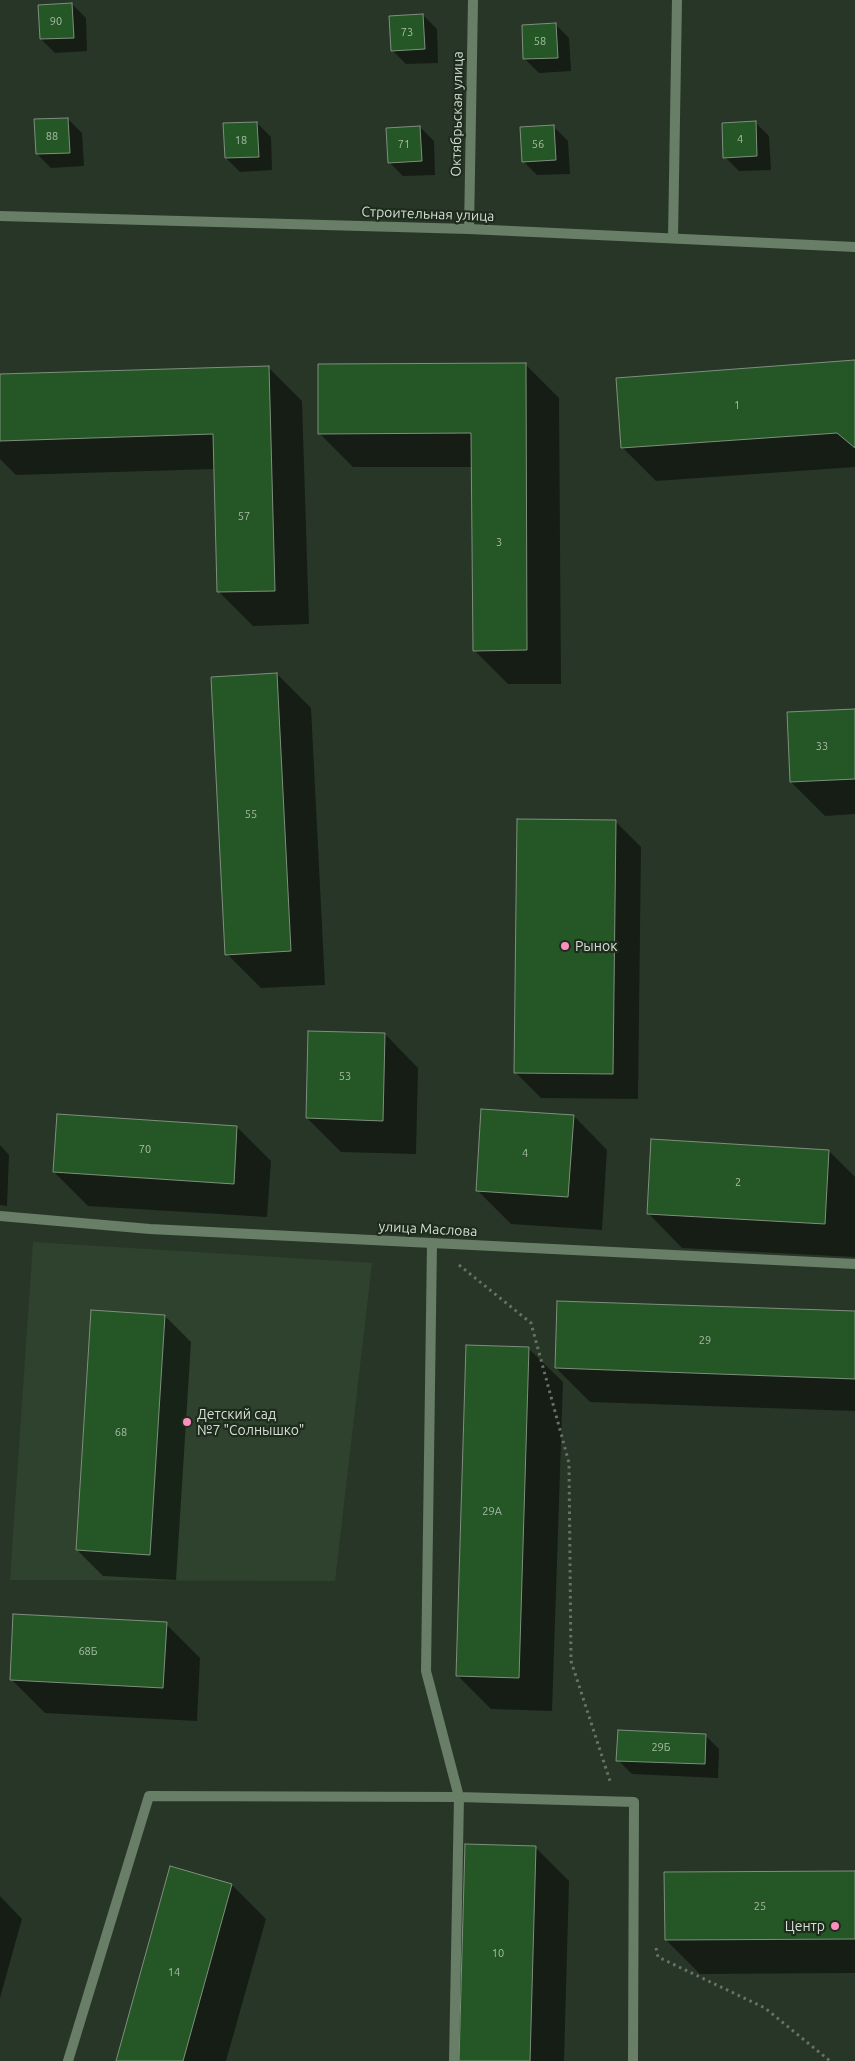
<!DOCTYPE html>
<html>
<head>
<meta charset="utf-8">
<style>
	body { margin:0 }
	canvas { display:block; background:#283627 }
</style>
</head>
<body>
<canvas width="855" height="2061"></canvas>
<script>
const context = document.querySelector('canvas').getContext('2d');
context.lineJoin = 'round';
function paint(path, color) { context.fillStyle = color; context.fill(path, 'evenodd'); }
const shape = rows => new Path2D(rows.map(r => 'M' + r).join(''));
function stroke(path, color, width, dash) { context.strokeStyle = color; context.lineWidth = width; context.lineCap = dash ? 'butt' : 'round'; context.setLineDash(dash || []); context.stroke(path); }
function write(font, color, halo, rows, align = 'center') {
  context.font = font + ' Ubuntu,sans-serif'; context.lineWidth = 4.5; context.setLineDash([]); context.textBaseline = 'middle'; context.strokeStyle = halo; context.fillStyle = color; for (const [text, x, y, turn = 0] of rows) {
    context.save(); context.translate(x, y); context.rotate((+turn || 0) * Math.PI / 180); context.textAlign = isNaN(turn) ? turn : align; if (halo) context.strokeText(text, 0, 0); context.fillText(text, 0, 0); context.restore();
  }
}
paint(shape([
	[33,1242,372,1263,335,1581,10,1580]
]), '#2e422d');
paint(shape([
	[72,4,86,18,87,51,55,53,41,39],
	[423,15,437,29,438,63,406,64,392,50],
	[555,24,569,38,571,71,539,73,525,59],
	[68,119,82,133,84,166,51,168,37,154],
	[755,122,769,136,771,170,739,171,725,157],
	[257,123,271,137,272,170,240,172,226,158],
	[420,127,434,141,435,175,403,176,389,162],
	[554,127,568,141,570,174,537,175,523,161],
	[855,362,855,467,656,481,623,448],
	[525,364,559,398,561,684,508,684,474,650,473,467,353,467,319,433],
	[268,367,302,401,309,624,253,626,219,592,215,469,16,475,0,459,0,375],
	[277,674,311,708,325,985,261,988,227,954],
	[855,710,855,814,825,816,791,782],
	[615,821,641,847,638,1099,541,1098,515,1072],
	[385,1034,418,1068,416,1154,341,1152,307,1118],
	[574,1116,607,1150,602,1230,511,1224,477,1190],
	[237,1127,271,1161,267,1217,88,1206,54,1172],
	[0,1145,9,1155,7,1206,0,1205],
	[829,1151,855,1177,855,1257,682,1248,649,1214],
	[855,1312,855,1411,590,1402,556,1368],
	[165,1316,191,1342,176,1580,103,1576,77,1550],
	[529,1349,563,1382,552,1711,491,1709,457,1675],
	[166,1624,200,1658,197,1721,45,1713,11,1679],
	[705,1735,719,1749,718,1778,632,1774,618,1760],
	[535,1847,569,1881,564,2061,460,2061],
	[855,1872,855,1973,700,1974,666,1940],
	[232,1885,266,1919,226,2061,117,2061],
	[0,1896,22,1919,0,1998]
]), '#0007');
const building = shape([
	[72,3,74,38,40,39,38,5,72,3],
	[423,14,425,49,391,51,389,16,423,14],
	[556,23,558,58,523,59,522,25,556,23],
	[68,118,70,153,36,154,34,119,68,118],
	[756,121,757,156,723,158,722,123,756,121],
	[257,122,259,157,225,158,223,123,257,122],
	[554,125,556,160,522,162,520,127,554,125],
	[420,126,422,161,388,163,386,128,420,126],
	[855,360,855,448,837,433,621,448,616,378,855,360],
	[526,363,527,650,473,651,471,433,318,434,318,364,526,363],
	[269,366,275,591,217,592,213,434,0,441,0,374,269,366],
	[277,673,291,951,225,955,211,677,277,673],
	[855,709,855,779,790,782,787,712,855,709],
	[517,819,616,820,613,1074,514,1073,517,819],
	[308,1031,385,1033,383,1121,306,1118,308,1031],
	[481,1109,574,1115,568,1197,476,1191,481,1109],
	[57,1114,237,1126,234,1184,53,1172,57,1114],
	[651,1139,829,1150,825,1224,647,1214,651,1139],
	[557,1301,855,1311,855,1379,555,1368,557,1301],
	[91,1310,165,1315,150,1555,76,1550,91,1310],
	[466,1345,529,1347,519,1678,456,1676,466,1345],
	[13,1614,167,1622,163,1688,10,1680,13,1614],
	[618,1730,706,1734,705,1764,616,1761,618,1730],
	[465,1844,536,1846,530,2061,459,2061,465,1844],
	[170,1866,232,1884,183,2061,116,2061,170,1866],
	[855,1871,855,1939,665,1940,664,1872,855,1871]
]);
paint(building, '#255625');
stroke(building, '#7e8f7d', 1);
stroke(shape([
	[459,1265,531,1323,569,1463,571,1661,610,1781],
	[656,1948,658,1957,765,2008,830,2061]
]), '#677366', 3, [2.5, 4]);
stroke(shape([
	[432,1243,426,1671,459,1797,454,2061],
	[68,2061,149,1796,459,1797,634,1802,633,2061]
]), '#687e67', 10);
stroke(shape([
	[469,229,473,0],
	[673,238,677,0],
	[0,1216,150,1229,855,1264]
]), '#687e67', 10);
stroke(shape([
	[0,216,469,229,855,247]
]), '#687e67', 10);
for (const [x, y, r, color] of [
	[565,946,5,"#fd8ebe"],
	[187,1422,5,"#fd8ebe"],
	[835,1926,5,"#fd8ebe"]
]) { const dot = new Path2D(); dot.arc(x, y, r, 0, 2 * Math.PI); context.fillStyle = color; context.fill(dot); stroke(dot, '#1e2c1d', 2); }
write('11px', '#aabda9', null, [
	["90",56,21],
	["73",407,32],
	["58",540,41],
	["88",52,136],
	["4",740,139],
	["18",241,140],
	["71",404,144],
	["56",538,144],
	["1",737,405],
	["57",244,516],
	["3",499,542],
	["33",822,746],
	["55",251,814],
	["53",345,1076],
	["70",145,1149],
	["4",525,1153],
	["2",738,1182],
	["29",705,1340],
	["68",121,1432],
	["29А",492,1511],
	["68Б",88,1651],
	["29Б",661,1747],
	["25",760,1906],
	["10",498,1953],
	["14",174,1972]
]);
write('14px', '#d6dfd5', '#1e2c1d', [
	["Октябрьская улица",457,114,-89],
	["Строительная улица",428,214,2],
	["улица Маслова",428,1229,3]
]);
write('14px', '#d6dfd5', '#1e2c1d', [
	["Рынок",575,946],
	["Детский сад",197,1414],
	["№7 \"Солнышко\"",197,1430],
	["Центр",825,1926,"right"]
], 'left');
</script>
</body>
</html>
